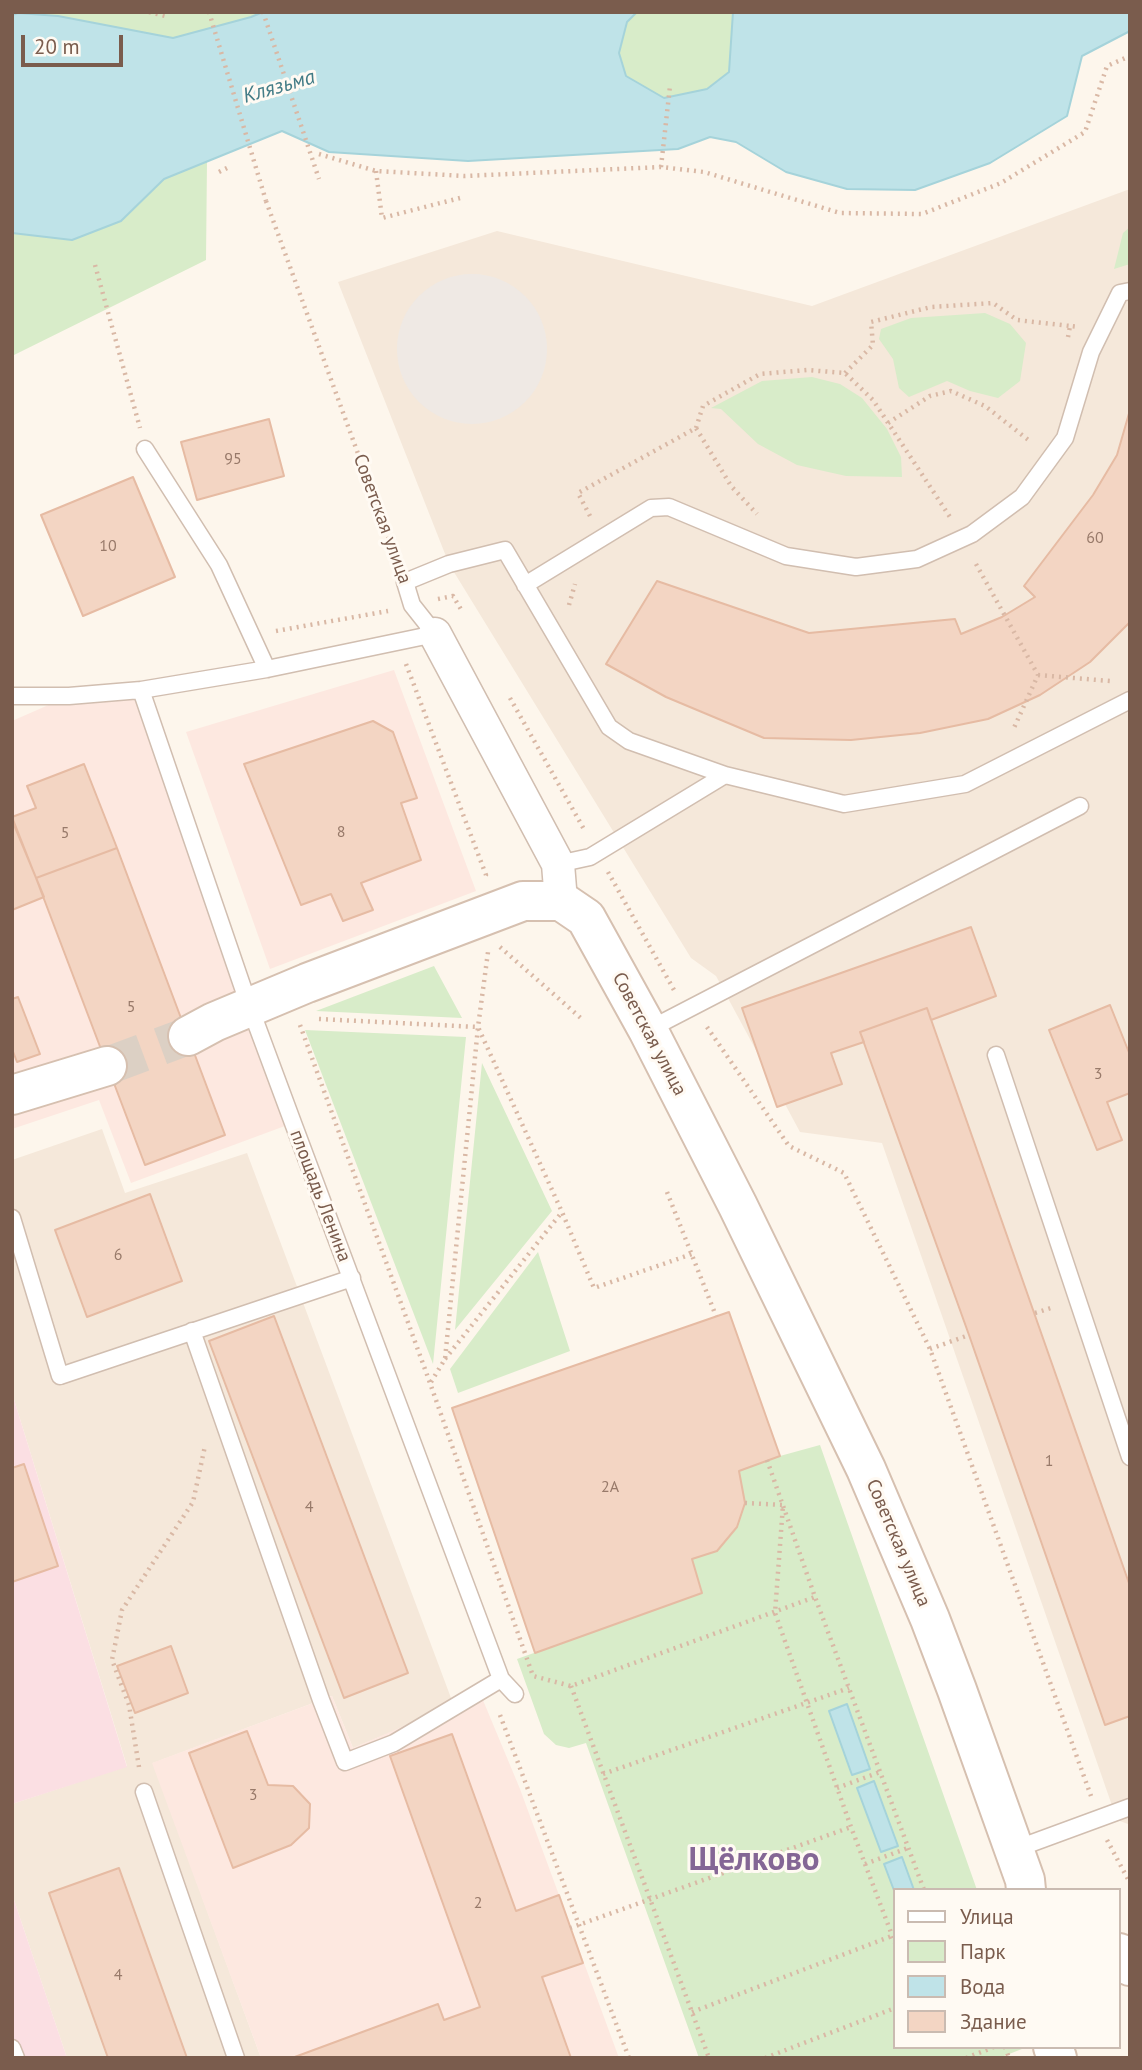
<!DOCTYPE html>
<html>
<head>
<meta charset="utf-8">
<style>
	body { margin:0 }
	#map { position:relative; width:1142px; height:2070px; overflow:hidden; background:#fdf6ec; font-family:"PT Sans",sans-serif }
	canvas { display:block }
	.frame { position:absolute; inset:0; border:14px solid #7a5c4d; pointer-events:none }
	.legend { position:absolute; left:893px; top:1888px; width:228px; height:161px; box-sizing:border-box; background:#fffaf3; border:2px solid #cabbb1; margin:0; padding:9px 12px; list-style:none; font-size:21px; color:#7a5c4d }
	.legend li { display:flex; align-items:center; gap:14px; height:35px }
	.legend b { width:35px; border:2px solid #cabbb1 }
	.scale { position:absolute; left:21px; top:35px; width:102px; height:32px; box-sizing:border-box; border:4px solid #7a5c4d; border-top:0; padding-left:9px; font-size:21px; line-height:24px; white-space:nowrap; color:#7a5c4d; -webkit-text-stroke:5px #fffaf3; paint-order:stroke }
</style>
</head>
<body>
<div id="map">
<canvas width="1142" height="2070"></canvas>
<div class="frame"></div>
<ul class="legend">
<li><b style="height:9px;background:#fff"></b>Улица</li>
<li><b style="height:19px;background:#d8ecc9"></b>Парк</li>
<li><b style="height:19px;background:#bfe3e8"></b>Вода</li>
<li><b style="height:19px;background:#f3d5c3"></b>Здание</li>
</ul>
<div class="scale">20 m</div>
</div>
<script>
const context = document.querySelector('canvas').getContext('2d');
context.lineJoin = 'round';
function paint(path, color) { context.fillStyle = color; context.fill(path, 'evenodd'); }
const shape = rows => new Path2D(rows.map(r => 'M' + r).join(''));
function stroke(path, color, width, dash) { context.strokeStyle = color; context.lineWidth = width; context.lineCap = dash ? 'butt' : 'round'; context.setLineDash(dash || []); context.stroke(path); }
function write(font, color, halo, rows, align = 'center') {
  context.font = font + ' "PT Sans",sans-serif'; context.lineWidth = 6; context.setLineDash([]); context.textBaseline = 'middle'; context.strokeStyle = halo; context.fillStyle = color; for (const [text, x, y, turn = 0] of rows) {
    context.save(); context.translate(x, y); context.rotate((+turn || 0) * Math.PI / 180); context.textAlign = isNaN(turn) ? turn : align; if (halo) context.strokeText(text, 0, 0); context.fillText(text, 0, 0); context.restore();
  }
}
paint(shape([
	[1130,189,1130,1828,1128,1824,1117,1820,882,1143,800,1132,716,976,691,958,449,564,338,282,497,231,812,306],
	[102,1129,125,1193,247,1153,454,1706,353,1748,332,1696,153,1763,261,2058,67,2058,12,1894,12,1804,127,1766,12,1393,12,1160]
]), '#f5e8da');
paint(shape([
	[394,670,476,891,270,969,186,732],
	[141,690,293,1123,131,1183,99,1100,12,1129,12,721,69,696],
	[480,1693,520,1789,619,2058,261,2058,152,1763,332,1696,353,1748]
]), '#fde8e0');
paint(shape([
	'397 349a75 75 0 1 1 150 0a75 75 0 1 1-150 0Z'
]), '#efe9e4');
paint(shape([
	[12,1393,127,1767,12,1804],
	[12,1894,67,2058,12,2058]
]), '#fbdfe3');
paint(shape([
	[12,12,263,12,252,17,173,38,58,16,18,13,12,15],
	[637,12,733,12,730,72,707,89,664,98,626,76,619,53,627,22],
	[207,161,206,260,12,356,12,233,72,240,121,221,164,179],
	[1130,227,1130,264,1114,269,1123,233],
	[985,313,1010,324,1026,343,1020,381,998,398,970,391,947,381,909,397,899,388,893,359,879,339,881,329,911,318],
	[812,377,840,384,862,398,887,429,901,457,902,477,846,476,797,465,758,444,721,409,711,408,762,381],
	[434,966,462,1018,316,1011],
	[305,1030,466,1037,433,1364],
	[482,1063,552,1211,455,1330],
	[538,1252,570,1351,458,1393,450,1369],
	[820,1445,977,1890,895,1890,895,2047,1027,2047,999,2058,699,2058,586,1743,569,1748,556,1745,544,1734,517,1659,702,1593,692,1559,717,1551,737,1527,745,1503,739,1471,780,1456]
]), '#d8ecc9');
const water = shape([
	[263,12,637,12,627,22,619,53,626,76,664,98,707,89,729,72,733,12,1130,12,1130,31,1082,56,1067,116,990,163,915,190,847,189,786,172,736,142,710,137,678,149,468,161,329,152,282,131,164,179,121,221,72,240,12,233,12,15,18,13,58,16,173,38,251,17,263,12],
	[847,1704,870,1769,852,1775,829,1711,847,1704],
	[874,1781,898,1846,881,1852,857,1788,874,1781],
	[902,1857,914,1890,895,1890,895,1893,884,1864,902,1857]
]);
paint(water, '#bfe3e8');
stroke(water, '#a5d3da', 2);
const building = shape([
	[1130,410,1130,622,1090,662,1040,695,988,719,920,733,851,740,764,738,666,697,606,664,657,581,809,633,955,619,961,634,1002,617,1035,597,1024,586,1093,495,1117,455,1130,410],
	[269,419,284,476,197,500,181,442,269,419],
	[133,477,175,577,83,616,41,515,133,477],
	[373,721,393,732,417,798,401,803,421,860,361,883,373,910,343,921,331,894,301,905,244,764,373,721],
	[84,764,117,848,36,878,12,817,36,808,27,786,84,764],
	[12,820,44,897,12,910,12,820],
	[117,848,225,1135,145,1165,36,878,117,848],
	[971,927,996,996,931,1020,927,1008,860,1032,864,1042,831,1053,842,1084,777,1107,742,1008,971,927],
	[18,997,40,1054,17,1062,12,1049,12,999,18,997],
	[1110,1005,1130,1055,1130,1093,1107,1102,1122,1140,1097,1150,1049,1030,1110,1005],
	[927,1008,1130,1586,1130,1716,1105,1725,969,1335,860,1032,927,1008],
	[150,1194,182,1281,87,1317,55,1230,150,1194],
	[729,1312,780,1456,739,1471,745,1503,737,1527,717,1551,692,1559,702,1593,535,1653,452,1408,729,1312],
	[274,1316,408,1673,344,1698,209,1341,274,1316],
	[24,1464,58,1566,12,1582,12,1468,24,1464],
	[171,1646,188,1693,135,1713,117,1666,171,1646],
	[247,1731,268,1785,293,1786,310,1804,309,1828,291,1845,233,1868,189,1753,247,1731],
	[452,1734,516,1911,559,1895,583,1963,542,1977,571,2058,292,2058,438,2004,444,2020,480,2007,390,1756,452,1734],
	[119,1868,187,2058,108,2058,49,1893,119,1868]
]);
paint(building, '#f3d5c3');
stroke(building, '#e6bba3', 2);
stroke(shape([
	[107,1066,188,1036]
]), '#dcd0c4', 38, [38, 19]);
const lane = shape([
	[145,449,219,565,267,669],
	[525,585,651,508,669,507,786,556,856,567,917,559,972,534,1022,497,1065,438,1091,352,1120,293,1130,291],
	[141,690,244,991,293,1123,501,1679,515,1694],
	[12,696,69,696,141,690,267,669,435,634,412,605,405,582,449,564,505,550,609,727,629,741,725,775,844,804,965,784,1130,700],
	[558,864,590,857,725,775],
	[648,1030,1080,806],
	[996,1055,1130,1457],
	[12,1218,60,1376,352,1278],
	[192,1331,321,1700,345,1762,394,1743,501,1679],
	[144,1792,236,2058],
	[1013,1850,1130,1807],
	[12,2048,16,2058]
]);
const street = shape([
	[435,634,558,864,561,901]
]);
const secondary = shape([
	[188,1036,214,1022,307,983,523,901,561,901,586,918,648,1030,738,1206,866,1469,930,1619,957,1690,1025,1880,1026,1890],
	[12,1095,107,1066],
	[1119,1953,1130,1966],
	[1053,2047,1057,2058]
]);
stroke(lane, '#d1beb0', 19);
stroke(street, '#d1beb0', 35);
stroke(secondary, '#d6c0b0', 42);
stroke(shape([
	[149,12,165,16],
	[319,154,376,171,465,176,661,167,704,172,840,213,922,214,1001,183,1085,132,1107,66,1130,56],
	[661,167,670,86],
	[376,171,382,218,460,198],
	[219,172,227,168],
	[266,201,396,558],
	[95,265,140,428],
	[1068,337,1070,326,1078,327],
	[845,373,873,345,871,322,931,307,993,303,1017,320,1070,326],
	[888,423,930,396,951,391,985,406,1031,442],
	[696,428,703,406,760,374,807,370,845,373,873,400,950,517],
	[590,516,578,493,696,428,731,486,757,514],
	[976,564,1038,675,1013,730],
	[438,599,453,596,462,611],
	[569,605,575,584],
	[276,631,388,611],
	[406,664,486,875,484,878],
	[1038,675,1110,681],
	[510,698,585,831],
	[608,872,674,990],
	[500,947,583,1020],
	[319,1019,478,1027,562,1212,594,1288,692,1254],
	[300,1025,430,1383,533,1676,571,1686,815,1597],
	[707,1027,789,1146,844,1173,930,1349,1091,1796],
	[667,1192,716,1316],
	[1035,1313,1054,1307],
	[930,1349,969,1335],
	[445,1359,562,1212],
	[431,1382,445,1359,478,1027,488,952],
	[767,1460,815,1597,924,1890],
	[745,1503,783,1505,775,1613,851,1827,895,1943],
	[571,1686,709,2058],
	[500,1715,629,2058],
	[139,1767,129,1705,112,1660,122,1610,193,1502,205,1446],
	[603,1774,849,1688],
	[837,1788,880,1772],
	[1107,1840,1130,1883],
	[865,1864,908,1848],
	[570,1928,851,1827],
	[692,2012,892,1936],
	[1005,2047,1009,2058],
	[765,2058,895,2008],
	[966,2058,994,2047]
]), '#d9b8a5', 4.5, [2, 5]);
stroke(lane, '#fff', 16);
stroke(street, '#fff', 32);
stroke(secondary, '#fff', 38);
stroke(shape([
	[209,12,266,201],
	[263,12,319,179]
]), '#d9b8a5', 4.5, [2, 5]);
write('16px', '#987a6a', null, [
	["95",233,459],
	["60",1095,538],
	["10",108,546],
	["8",341,832],
	["5",65,833],
	["5",131,1007],
	["3",1098,1074],
	["6",118,1255],
	["1",1049,1461],
	["2А",610,1487],
	["4",309,1507],
	["3",253,1795],
	["2",478,1903],
	["4",118,1975]
]);
write('19px', '#7a5c4d', '#fffaf3', [
	["Советская улица",382,519,70],
	["Советская улица",649,1034,62],
	["площадь Ленина",320,1196,69],
	["Советская улица",898,1543,67]
]);
write('italic 21px', '#437c86', '#fffaf3', [
	["Клязьма",279,87,-16]
]);
write('bold 33px', '#846695', '#fffaf3', [
	["Щёлково",754,1861]
]);
</script>
</body>
</html>
